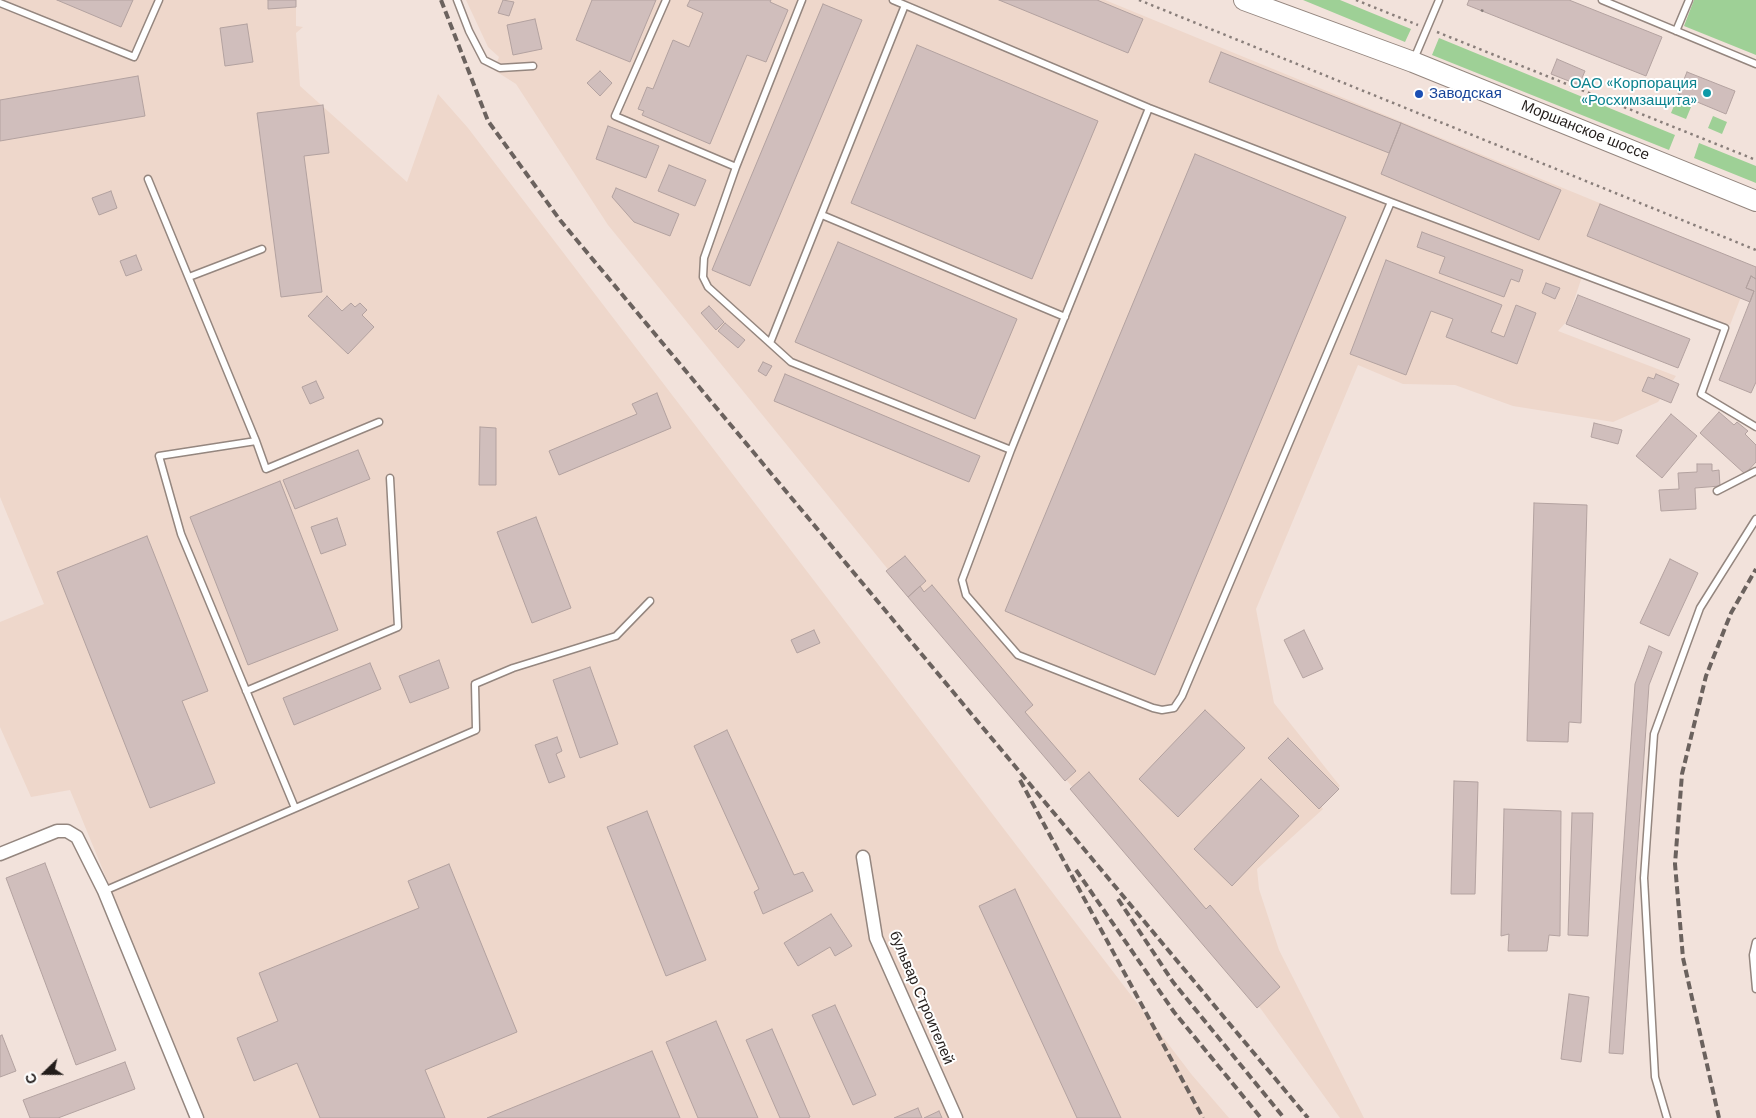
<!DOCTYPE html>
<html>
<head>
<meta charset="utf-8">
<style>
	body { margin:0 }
	#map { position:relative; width:1756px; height:1118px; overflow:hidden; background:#f2e2db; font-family:"DM Sans",sans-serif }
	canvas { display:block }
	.north { position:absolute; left:20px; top:1048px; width:50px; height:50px; -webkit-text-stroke:4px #fff; paint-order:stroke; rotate:248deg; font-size:14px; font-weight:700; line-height:20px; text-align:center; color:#231d1b }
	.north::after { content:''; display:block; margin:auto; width:18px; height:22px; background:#231d1b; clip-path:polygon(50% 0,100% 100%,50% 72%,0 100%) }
</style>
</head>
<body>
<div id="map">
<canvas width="1756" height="1118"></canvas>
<div class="north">С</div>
</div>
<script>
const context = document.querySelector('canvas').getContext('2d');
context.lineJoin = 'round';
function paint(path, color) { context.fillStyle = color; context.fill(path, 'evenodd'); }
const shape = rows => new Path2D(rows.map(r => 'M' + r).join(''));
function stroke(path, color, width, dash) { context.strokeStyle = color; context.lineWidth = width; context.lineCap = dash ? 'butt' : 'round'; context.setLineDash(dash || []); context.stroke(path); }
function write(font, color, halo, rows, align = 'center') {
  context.font = font + ' "DM Sans",sans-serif'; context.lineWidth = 4; context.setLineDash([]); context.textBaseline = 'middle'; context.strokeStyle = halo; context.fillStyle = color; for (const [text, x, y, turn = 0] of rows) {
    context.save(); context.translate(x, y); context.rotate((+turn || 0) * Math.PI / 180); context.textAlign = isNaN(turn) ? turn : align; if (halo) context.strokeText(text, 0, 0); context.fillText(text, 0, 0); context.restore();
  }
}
paint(shape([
	[0,0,296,0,296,26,303,27,296,33,300,86,407,182,438,94,468,128,1192,1075,1229,1118,205,1118,70,790,31,797,0,727,0,622,44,604,0,497],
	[466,0,1105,0,1753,266,1730,325,1584,271,1567,321,1558,331,1676,376,1658,402,1613,422,1513,406,1455,385,1403,384,1358,365,1256,609,1274,703,1340,786,1320,805,1323,809,1257,869,1259,889,1279,950,1364,1118,1340,1118,1258,1005,908,594,608,225,516,84,494,70,499,57,488,47]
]), '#eed7cb');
paint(shape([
	[1303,0,1340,0,1411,29,1405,42],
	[1694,0,1756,0,1756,55,1684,26],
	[1439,38,1675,135,1669,150,1432,55],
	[1676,101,1691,107,1686,119,1671,113],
	[1713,116,1727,122,1722,134,1708,128],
	[1699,143,1756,166,1756,183,1694,158]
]), '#9ed096');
const building = shape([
	[57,0,133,0,121,27,57,0],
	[268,0,296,0,296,7,268,9,268,0],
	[503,0,514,2,509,16,498,13,503,0],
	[592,0,656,0,630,62,576,40,592,0],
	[690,0,771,0,770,2,788,10,766,62,747,55,710,144,642,115,644,111,638,109,647,87,653,89,673,40,689,47,703,13,687,6,690,0],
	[999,0,1097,0,1143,19,1128,53,999,0],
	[1469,0,1569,0,1662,37,1646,76,1467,5,1469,0],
	[823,4,862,20,750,286,712,270,823,4],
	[535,19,542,49,513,55,507,25,535,19],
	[247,24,253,62,225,66,220,28,247,24],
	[917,45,1098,121,1032,279,851,203,917,45],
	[1221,52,1401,123,1389,153,1209,82,1221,52],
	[1557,59,1585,71,1579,85,1551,74,1557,59],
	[600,71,612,83,600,96,587,83,600,71],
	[1687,72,1735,91,1726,114,1678,94,1687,72],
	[138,76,145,116,0,141,0,100,138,76],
	[323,105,329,153,304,156,322,292,281,297,257,113,323,105],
	[1401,123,1561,190,1539,240,1381,174,1401,123],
	[608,126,659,146,646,178,596,159,608,126],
	[1195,154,1346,217,1155,675,1005,611,1195,154],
	[669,165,706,180,695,206,658,191,669,165],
	[616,188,679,214,670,236,634,222,612,197,616,188],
	[111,191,117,208,99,215,92,198,111,191],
	[1600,204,1756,267,1756,279,1751,276,1746,288,1754,291,1750,302,1587,236,1600,204],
	[1422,232,1523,270,1519,282,1511,279,1504,297,1439,273,1445,257,1417,247,1422,232],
	[838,242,1017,319,975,419,795,342,838,242],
	[136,255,142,270,126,276,120,261,136,255],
	[1386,260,1502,305,1491,332,1504,337,1516,305,1536,313,1517,364,1446,337,1453,319,1431,311,1406,375,1350,354,1386,260],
	[1751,276,1756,279,1756,382,1751,393,1719,380,1754,291,1746,288,1751,276],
	[1546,283,1560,288,1555,299,1542,293,1546,283],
	[1578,295,1690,339,1678,368,1566,324,1578,295],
	[327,296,342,311,351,303,355,307,360,303,367,310,362,315,374,327,348,354,308,316,327,296],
	[709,306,724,322,716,330,701,313,709,306],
	[725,323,745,340,738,348,718,331,725,323],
	[763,362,772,366,766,376,758,371,763,362],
	[785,374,980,456,969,482,774,401,785,374],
	[1656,374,1679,384,1671,403,1642,391,1648,377,1654,379,1656,374],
	[316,381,324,398,310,404,302,387,316,381],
	[657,393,671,428,559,475,549,451,637,414,632,404,657,393],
	[1719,412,1734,425,1737,422,1748,431,1745,434,1756,445,1756,462,1745,474,1700,433,1719,412],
	[1671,414,1697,436,1662,478,1636,456,1671,414],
	[1594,423,1622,430,1618,444,1591,437,1594,423],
	[480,427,496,428,496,485,479,485,480,427],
	[358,450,370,479,295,509,283,480,358,450],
	[1697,464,1712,464,1712,471,1719,470,1720,486,1695,488,1696,509,1661,511,1659,490,1679,489,1678,473,1697,472,1697,464],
	[280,481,338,630,248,665,190,517,280,481],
	[1534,503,1587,505,1581,723,1569,722,1568,742,1527,741,1534,503],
	[536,517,571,608,532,623,497,532,536,517],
	[337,518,346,545,321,554,311,527,337,518],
	[147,536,208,691,182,701,215,783,150,808,57,572,147,536],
	[905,556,926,581,908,597,886,571,905,556],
	[1670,559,1698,573,1669,636,1640,623,1670,559],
	[932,585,1033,705,1025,712,1076,771,1065,781,908,597,920,586,924,592,932,585],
	[814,630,820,643,797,653,791,640,814,630],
	[1304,630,1323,669,1303,678,1284,640,1304,630],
	[1649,646,1662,652,1649,685,1623,1054,1609,1053,1635,684,1649,646],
	[439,660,449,688,410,703,399,676,439,660],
	[370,663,381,689,294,725,283,698,370,663],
	[590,667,618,744,580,758,553,680,590,667],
	[1205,710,1245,748,1178,817,1139,779,1205,710],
	[727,730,794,875,803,872,813,891,763,914,754,892,759,889,694,746,727,730],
	[557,737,562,751,556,754,565,777,549,783,535,745,557,737],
	[1288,738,1339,789,1319,809,1268,758,1288,738],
	[1089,772,1206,909,1210,905,1280,987,1257,1008,1070,789,1089,772],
	[1261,779,1299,816,1232,886,1194,849,1261,779],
	[1454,781,1478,782,1475,894,1451,894,1454,781],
	[1504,809,1561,811,1560,936,1549,935,1547,951,1508,951,1509,934,1501,936,1504,809],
	[647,811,706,960,666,976,607,827,647,811],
	[1572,813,1593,813,1588,936,1568,935,1572,813],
	[45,863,116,1050,76,1065,6,878,45,863],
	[449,864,517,1032,425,1070,445,1118,320,1118,297,1063,254,1081,237,1038,278,1021,259,973,419,908,408,881,449,864],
	[1015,889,1121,1118,1077,1118,979,906,1015,889],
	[831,914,852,946,835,956,830,947,798,966,784,943,831,914],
	[1569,994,1589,997,1581,1062,1561,1059,1569,994],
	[835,1005,876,1095,853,1105,812,1015,835,1005],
	[716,1021,758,1118,698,1118,666,1042,716,1021],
	[772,1029,810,1117,808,1118,780,1118,746,1040,772,1029],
	[2,1035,16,1071,0,1077,0,1036,2,1035],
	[652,1051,680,1118,487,1118,652,1051],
	[125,1062,135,1089,58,1118,30,1118,23,1100,125,1062],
	[918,1108,922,1118,894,1118,918,1108],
	[939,1111,942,1118,924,1118,939,1111]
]);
paint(building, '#d0bebc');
stroke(building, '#b3a2a0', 1);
const service = shape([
	[457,0,469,31,484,60,500,68,533,66],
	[666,0,615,116,736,167,802,0],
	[893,0,1149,108,1391,202,1725,328,1701,394,1756,427],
	[1602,0,1756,64],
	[0,3,134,57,159,0],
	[905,5,770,343,791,362,1011,450,1149,108],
	[1676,31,1689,0],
	[1414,59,1439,0],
	[736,167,704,258,703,277,708,287,770,343],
	[148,179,256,441,159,456,181,534,295,808],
	[822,215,1065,317],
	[189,277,262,249],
	[256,441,266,469,379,422],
	[1011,450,962,580,966,595,1018,655,1153,708,1162,710,1174,708,1182,696,1391,202],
	[1717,491,1756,471],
	[246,691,398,627,390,478],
	[104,891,476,730,475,684,513,668,616,636,650,601],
	[1756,942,1753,955,1756,989],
	[1667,1118,1655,1077,1644,878,1654,734,1700,608,1756,519]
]);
const minor = shape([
	[0,854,57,831,67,831,77,837,104,891,197,1118],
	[863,857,876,938,956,1118]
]);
const primary = shape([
	[1244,0,1413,62,1756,201]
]);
stroke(service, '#94867f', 9);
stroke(minor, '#94867f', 15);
stroke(primary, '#94867f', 22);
stroke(shape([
	[1139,0,1756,250],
	[1356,0,1418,25],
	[1481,10,1485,12],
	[1437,32,1756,160]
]), '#897e7a', 2.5, [2.5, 4]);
stroke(service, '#fff', 6);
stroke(minor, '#fff', 12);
stroke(primary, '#fff', 20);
stroke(shape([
	[441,0,488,121,560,220,1308,1118],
	[1020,780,1203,1118],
	[1076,870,1174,1012,1261,1118],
	[1118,899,1173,982,1284,1118],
	[1719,1118,1683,958,1675,864,1682,774,1706,676,1731,613,1756,569]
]), '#6b625e', 4, [8, 4]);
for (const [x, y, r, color] of [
	[1707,93,5,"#0f9aa8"],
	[1419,94,5,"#1a4fb4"]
]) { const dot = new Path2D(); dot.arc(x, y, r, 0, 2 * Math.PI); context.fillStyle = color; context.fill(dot); stroke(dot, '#fff', 2); }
write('15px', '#0d838f', '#fff', [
	["ОАО «Корпорация",1697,84],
	["«Росхимзащита»",1697,101]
], 'right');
write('15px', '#164399', '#fff', [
	["Заводская",1429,94]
], 'left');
write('15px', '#231d1b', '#fff', [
	["Моршанское шоссе",1585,131,22],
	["бульвар Строителей",921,998,67]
]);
</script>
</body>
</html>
